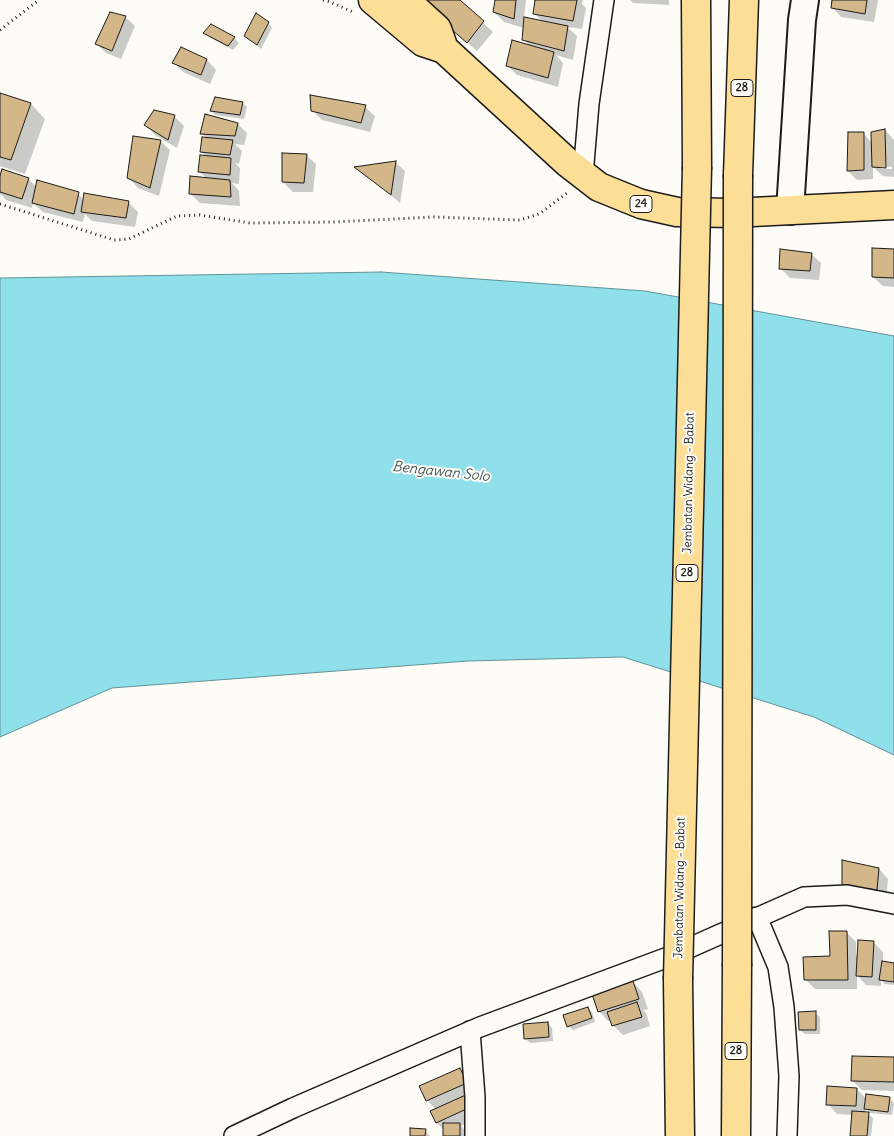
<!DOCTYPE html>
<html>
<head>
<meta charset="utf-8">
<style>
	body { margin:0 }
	canvas { display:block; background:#fdfcf7 }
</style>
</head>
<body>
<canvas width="894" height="1136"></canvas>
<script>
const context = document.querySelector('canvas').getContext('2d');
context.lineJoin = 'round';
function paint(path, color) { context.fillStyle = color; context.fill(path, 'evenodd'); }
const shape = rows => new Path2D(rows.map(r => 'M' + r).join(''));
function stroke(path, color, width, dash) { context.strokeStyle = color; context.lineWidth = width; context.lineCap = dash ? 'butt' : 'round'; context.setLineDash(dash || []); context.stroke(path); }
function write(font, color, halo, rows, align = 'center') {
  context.font = font + ' Delius,sans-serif'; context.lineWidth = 4; context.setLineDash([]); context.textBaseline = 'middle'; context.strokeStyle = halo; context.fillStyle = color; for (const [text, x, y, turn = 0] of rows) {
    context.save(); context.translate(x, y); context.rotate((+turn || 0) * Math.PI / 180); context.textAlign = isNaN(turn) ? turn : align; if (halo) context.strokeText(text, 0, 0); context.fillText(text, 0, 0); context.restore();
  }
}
const water = shape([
	[381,272,645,291,894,336,894,755,814,717,623,657,468,661,112,688,0,737,0,278,381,272]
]);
paint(water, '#90e0eb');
stroke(water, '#629298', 1);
paint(shape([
	[458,0,493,32,477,51,431,11],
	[496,0,526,0,524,18,543,22,534,13,536,0,583,0,582,4,586,8,582,29,567,27,577,36,573,60,556,55,563,63,558,87,517,75,508,66,531,47,524,40,524,28,504,22,494,12],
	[630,0,669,0,669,5,633,3],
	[833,0,878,0,874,22,841,17,832,7],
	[125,17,135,26,121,59,106,53,96,43],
	[268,23,272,28,261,49,246,36],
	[211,26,234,38,239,43,233,50,209,37,205,33],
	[182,48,207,60,216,70,210,84,183,72,174,62],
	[0,94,31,104,45,119,25,174,0,166],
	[242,103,247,107,244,119,215,115,211,111],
	[365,107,375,116,370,132,322,120,312,110],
	[174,116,184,126,177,148,155,135,145,125],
	[238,124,247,133,244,145,235,144,242,151,239,164,235,163,240,168,239,184,232,183,239,191,240,206,200,203,190,193,207,179,199,171,207,157,201,152,207,138,201,133],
	[885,130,894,140,894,177,883,176,873,167,873,179,857,180,848,171,864,134,872,143],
	[881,166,892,167,892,169,881,169],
	[160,141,170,150,159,196,138,188,129,178],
	[306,155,316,164,313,192,293,192,283,182],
	[395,162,405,171,400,203,357,167],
	[0,171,2,173,28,179,37,187,78,194,84,200,85,194,129,203,138,212,135,227,92,221,85,214,83,222,43,212,33,203,32,208,6,200,1,194,0,197],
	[894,250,894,287,883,286,873,277],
	[811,254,821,263,819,280,790,278,780,268],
	[879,869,888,879,886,899,853,894,844,885],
	[846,932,856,942,856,956,874,943,883,952,883,963,894,965,894,985,885,984,881,980,881,986,866,985,857,975,857,989,815,989,805,979,831,957],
	[633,982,642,992,648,1009,643,1010,646,1013,650,1026,623,1035,613,1025,612,1020,608,1021,599,1011],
	[587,1008,592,1012,595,1022,573,1030,569,1026],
	[815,1013,820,1017,820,1034,805,1034,800,1030],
	[548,1023,552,1028,553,1041,530,1043,525,1038],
	[894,1058,894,1091,862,1090,853,1081],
	[459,1069,469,1079,482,1116,461,1126,464,1129,464,1136,444,1136,444,1130,437,1123,432,1112,436,1110,427,1100],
	[856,1089,867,1099,889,1098,894,1103,892,1115,870,1113,866,1108,865,1113,868,1114,873,1118,871,1136,851,1136,853,1115,837,1114,828,1104],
	[425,1130,430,1136,411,1136]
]), '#0003');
const building = shape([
	[421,0,460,0,484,21,467,43,420,2,421,0],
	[495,0,516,0,514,19,493,12,495,0],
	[535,0,577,0,573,21,533,14,535,0],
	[832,0,867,0,865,14,831,8,832,0],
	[110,12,126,16,112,51,95,44,110,12],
	[256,13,269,22,257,45,244,36,256,13],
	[524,17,568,26,564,51,522,40,524,17],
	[211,24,235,37,228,46,203,33,211,24],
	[512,40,554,52,548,78,506,66,512,40],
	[181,47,207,59,201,75,172,63,181,47],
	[0,93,31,103,11,160,0,157,0,93],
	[310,95,366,105,361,123,311,111,310,95],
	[215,97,243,102,240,115,210,111,215,97],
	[154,110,175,115,168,140,144,125,154,110],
	[205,114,238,123,235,136,200,134,205,114],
	[885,129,886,168,872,167,871,132,885,129],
	[848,132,864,132,864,170,847,171,848,132],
	[133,136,161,140,150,188,127,178,133,136],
	[202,137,233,140,230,155,200,152,202,137],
	[282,153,307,154,304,183,282,182,282,153],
	[200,155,231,158,230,175,198,172,200,155],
	[396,161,391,195,354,167,396,161],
	[2,169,29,178,22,199,0,192,0,176,2,169],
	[190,176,230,180,231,197,189,194,190,176],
	[37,180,79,192,74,214,32,203,37,180],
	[84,193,129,201,126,218,81,212,84,193],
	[872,248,894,249,894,278,872,277,872,248],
	[780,249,812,253,810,271,779,269,780,249],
	[842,860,879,868,877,890,842,885,842,860],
	[829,931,847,931,848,980,804,980,803,957,830,956,829,931],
	[858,940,874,941,872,977,856,976,858,940],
	[882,961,894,963,894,982,879,980,882,961],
	[633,981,639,999,598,1012,592,994,633,981],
	[637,1002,642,1017,612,1026,607,1012,637,1002],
	[588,1007,592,1018,567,1027,563,1015,588,1007],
	[816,1011,816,1030,799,1030,798,1012,816,1011],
	[548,1022,549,1037,524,1039,523,1024,548,1022],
	[852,1056,894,1057,894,1082,851,1081,852,1056],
	[460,1068,467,1083,426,1101,419,1086,460,1068],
	[827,1086,857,1088,856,1106,826,1105,827,1086],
	[468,1094,473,1106,436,1123,430,1111,468,1094],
	[866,1094,890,1097,888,1112,864,1109,866,1094],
	[852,1111,869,1112,867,1136,850,1136,852,1111],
	[443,1123,460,1123,460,1136,443,1136,443,1123],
	[410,1128,426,1129,425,1136,410,1136,410,1128]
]);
paint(building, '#d4b788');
stroke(building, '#1c1c1c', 1);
const street = shape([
	[583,175,589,104,604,0],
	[757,917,778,967,784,1007,789,1076,787,1136],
	[470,1031,475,1097,475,1136],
	[234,1136,293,1108,480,1027,671,956,804,897,847,895,894,904]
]);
const secondary = shape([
	[790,211,802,20,805,0]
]);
const highway = shape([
	[373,0,423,42,444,49,568,163,599,187,641,204,677,212,732,213,894,205],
	[405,0,437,29,444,49],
	[696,0,697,167],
	[738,175,744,0],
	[678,979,680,1136],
	[736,1136,737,966]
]);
stroke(street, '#1c1c1c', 22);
stroke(secondary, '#1c1c1c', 30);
stroke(highway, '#1c1c1c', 31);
stroke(shape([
	[323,0,330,2,353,12],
	[0,30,39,0],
	[0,204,114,240,129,239,177,216,200,215,250,223,333,222,434,217,520,220,539,214,567,193]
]), '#1c1c1c', 3, [1, 4]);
stroke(street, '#fdfcf7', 19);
stroke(secondary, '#fdfcf7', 26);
stroke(highway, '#fcde96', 28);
const highwayBridge = shape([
	[737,966,738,175],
	[678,979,697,167]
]);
stroke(highwayBridge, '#1c1c1c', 31, []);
stroke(highwayBridge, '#fcde96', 28);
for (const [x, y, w] of [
	[742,88,22],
	[641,204,22],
	[687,573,22],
	[736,1051,22]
]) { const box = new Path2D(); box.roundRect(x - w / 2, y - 8.5, w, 17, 4); context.fillStyle = '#fdfcf7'; context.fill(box); stroke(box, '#1c1c1c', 1); }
write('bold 11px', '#1c1c1c', null, [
	["28",742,88],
	["24",641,204],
	["28",687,573],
	["28",736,1051]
]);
write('12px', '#1c1c1c', '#fdfcf7', [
	["Jembatan Widang - Babat",689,483,-89],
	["Jembatan Widang - Babat",680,888,-89]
]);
write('italic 14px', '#3f575a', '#fdfcf7', [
	["Bengawan Solo",441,472,6]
]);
</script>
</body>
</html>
